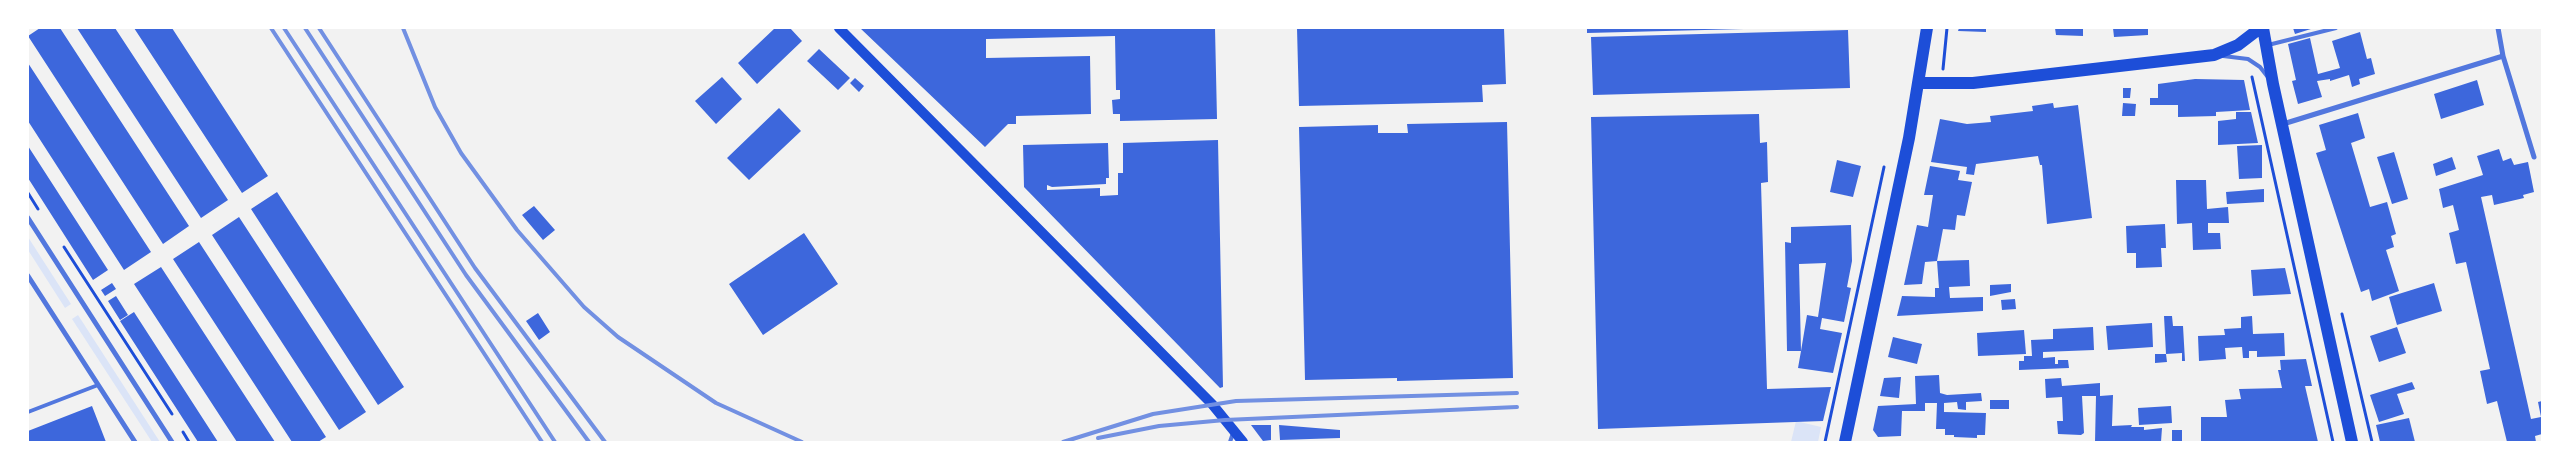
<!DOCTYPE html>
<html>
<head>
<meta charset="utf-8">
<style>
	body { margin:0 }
	#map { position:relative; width:2570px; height:470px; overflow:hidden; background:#f2f2f2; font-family:Manrope,sans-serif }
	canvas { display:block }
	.frame { position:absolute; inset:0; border:29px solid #fff; pointer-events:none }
</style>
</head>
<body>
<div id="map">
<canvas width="2570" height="470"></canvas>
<div class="frame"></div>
</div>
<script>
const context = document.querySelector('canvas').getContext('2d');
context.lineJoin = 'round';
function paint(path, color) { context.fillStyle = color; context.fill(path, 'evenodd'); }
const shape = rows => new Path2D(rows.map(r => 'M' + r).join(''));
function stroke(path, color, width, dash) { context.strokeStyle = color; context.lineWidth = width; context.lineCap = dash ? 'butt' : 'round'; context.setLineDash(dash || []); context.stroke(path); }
paint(shape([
	[28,237,71,304,65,308,28,250],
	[78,315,160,442,152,442,72,319],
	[1796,421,1821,427,1818,442,1791,442]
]), '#dbe4f7');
paint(shape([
	[40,28,60,28,189,226,163,244,28,36],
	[77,28,115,28,228,200,201,218],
	[134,28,172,28,268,176,242,193],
	[775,28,790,28,802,41,757,84,738,63],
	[860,28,1215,28,1217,119,1120,121,1120,114,1113,114,1112,100,1120,99,1120,90,1116,90,1115,36,986,39,986,58,1090,56,1091,114,1016,116,1016,124,1008,124,985,147],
	[1297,28,1504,28,1506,84,1482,85,1483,102,1299,106],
	[1587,28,1744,28,1744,29,1587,33],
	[1959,28,1986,28,1986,32,1958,31],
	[2055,28,2083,28,2083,36,2056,35],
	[2113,28,2148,28,2148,35,2114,37],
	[2293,28,2314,28,2295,34],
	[1848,30,1850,88,1593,95,1591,37],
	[2360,32,2367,59,2371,58,2375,74,2359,79,2360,84,2352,87,2349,75,2330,81,2330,79,2317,81,2322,97,2298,104,2292,81,2296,80,2288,44,2310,38,2318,74,2340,68,2332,41],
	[819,49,850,78,838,90,807,61],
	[28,63,151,252,124,270,28,121],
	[722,77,742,99,716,124,695,101],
	[855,78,864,86,859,92,850,83],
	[2195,79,2244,80,2250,110,2216,112,2216,116,2178,117,2178,105,2150,105,2150,98,2158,98,2158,84],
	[2477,80,2484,105,2441,119,2434,94],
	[2123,88,2131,88,2130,98,2123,98],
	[2053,103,2054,108,2078,105,2092,218,2047,224,2042,165,2040,165,2038,156,1976,164,1974,175,1966,174,1967,167,1931,162,1940,119,1967,124,1991,122,1990,116,2033,111,2032,106],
	[2123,103,2136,104,2135,116,2122,116],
	[779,108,801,131,749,180,727,158],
	[2236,112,2251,112,2258,143,2218,145,2218,121,2236,119],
	[2358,113,2365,138,2351,143,2370,207,2387,202,2396,234,2391,236,2394,247,2386,250,2399,291,2372,301,2369,289,2361,292,2316,153,2326,150,2319,125],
	[1759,114,1760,143,1767,142,1768,182,1761,183,1767,389,1831,387,1823,421,1598,429,1591,117],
	[1507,122,1513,378,1397,381,1397,378,1305,380,1299,127,1378,125,1378,133,1408,133,1407,124],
	[1218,140,1223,387,1220,388,1024,187,1023,145,1108,143,1109,178,1106,178,1106,184,1052,187,1047,185,1047,190,1100,188,1100,196,1118,195,1118,173,1123,173,1123,143],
	[2262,145,2262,178,2239,179,2237,146],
	[28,146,108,270,93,280,28,178],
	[2499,149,2503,161,2511,158,2514,165,2528,162,2534,192,2523,195,2524,198,2494,205,2492,195,2481,197,2531,419,2541,417,2538,402,2542,401,2542,434,2535,436,2536,442,2507,442,2497,401,2487,404,2480,371,2490,369,2466,262,2456,264,2449,233,2459,230,2453,205,2443,208,2439,189,2483,175,2477,156],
	[2394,152,2408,199,2392,204,2377,157],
	[2452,157,2456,169,2436,176,2433,164],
	[1837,160,1861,166,1853,197,1830,192],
	[1930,166,1960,171,1958,180,1972,182,1965,216,1957,215,1955,230,1943,229,1937,261,1969,260,1970,286,1949,287,1950,298,1983,297,1983,311,1897,316,1902,296,1935,297,1935,288,1939,288,1937,261,1925,262,1922,284,1904,285,1917,225,1928,227,1933,195,1924,195],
	[2176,180,2206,180,2207,209,2228,207,2229,223,2208,223,2208,233,2220,233,2221,249,2193,250,2192,223,2177,224],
	[2264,189,2264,202,2227,204,2226,192],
	[277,192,404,387,378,405,251,209],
	[534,206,555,230,543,240,522,215],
	[239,217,366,412,339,430,212,235],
	[2165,224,2166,248,2161,248,2162,267,2136,268,2136,253,2127,253,2126,226],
	[1851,225,1852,261,1847,287,1851,288,1844,322,1822,318,1820,329,1842,333,1833,373,1798,368,1801,351,1787,351,1785,242,1791,243,1791,227],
	[1826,263,1818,317,1807,315,1801,351,1799,264],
	[804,233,838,284,763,335,729,284],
	[199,242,326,437,318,442,292,442,173,259],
	[161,267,275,442,237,442,134,284],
	[2285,268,2291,294,2253,296,2251,270],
	[112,283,116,289,105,296,101,290],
	[2434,283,2442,311,2397,325,2389,297],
	[2011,284,2011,292,1990,296,1990,285],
	[116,296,128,315,120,320,108,301],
	[2015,299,2016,309,2002,310,2001,300],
	[134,312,218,442,198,442,120,321],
	[538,313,550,332,539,340,526,321],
	[2164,316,2172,316,2173,326,2183,326,2185,361,2182,361,2182,353,2166,354],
	[2252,316,2253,334,2284,333,2285,356,2257,357,2257,351,2249,351,2249,358,2243,358,2242,347,2225,348,2226,359,2199,361,2198,336,2225,335,2224,329,2241,328,2241,317],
	[2152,323,2153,347,2108,350,2106,326],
	[2093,327,2094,350,2043,352,2043,358,2055,357,2055,364,2058,364,2058,360,2068,360,2069,368,2019,370,2019,361,2024,361,2024,356,2032,356,2031,340,2053,339,2053,329],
	[2397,327,2406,353,2379,362,2370,336],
	[2024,330,2026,354,1978,356,1977,333],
	[1893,337,1922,344,1917,364,1888,357],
	[2155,354,2166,354,2167,362,2155,363],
	[2306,359,2312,386,2305,386,2318,442,2201,442,2201,417,2227,417,2225,400,2241,399,2239,389,2282,388,2278,370,2281,370,2280,360],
	[1939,375,1940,393,1947,395,1981,393,1982,401,1966,402,1966,410,1958,409,1957,402,1944,403,1944,412,1986,413,1985,435,1977,435,1977,438,1954,437,1954,435,1945,435,1945,429,1936,429,1937,403,1925,403,1925,411,1902,411,1901,436,1878,437,1873,430,1878,406,1916,404,1915,376],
	[1901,377,1899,398,1880,396,1884,378],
	[2061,378,2062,386,2100,383,2100,396,2113,395,2112,426,2132,425,2131,427,2144,427,2144,430,2162,428,2161,442,2095,442,2096,396,2082,396,2084,433,2081,435,2058,434,2057,421,2063,421,2062,397,2046,398,2045,379],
	[2412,382,2415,389,2397,394,2404,414,2379,422,2370,395],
	[1990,400,2009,400,2009,409,1990,409],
	[92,406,106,442,28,442,28,431],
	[2171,406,2172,423,2139,425,2138,408],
	[2409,418,2415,442,2380,442,2376,425],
	[1251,425,1271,425,1271,440,1263,441],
	[1279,425,1340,430,1340,438,1280,440],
	[2172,430,2182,430,2182,442,2172,442]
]), '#3d67dc');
stroke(shape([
	[1943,69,1947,28],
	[2252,77,2333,442],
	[28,193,38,209],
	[64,247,172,414],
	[2342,314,2372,442],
	[183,432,189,442],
	[1825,442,1884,167]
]), '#1d4ed8', 3);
stroke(shape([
	[2268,45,2336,28],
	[2223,56,2248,59,2260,67,2267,76],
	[28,412,98,385],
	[1230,442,1233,433]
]), '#5277de', 4);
stroke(shape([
	[2498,28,2503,56,2534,157],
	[2283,124,2503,56],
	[28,218,172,442],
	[28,276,135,442]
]), '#5277de', 5);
stroke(shape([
	[839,28,1212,404,1243,442]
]), '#1d4ed8', 10);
stroke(shape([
	[2263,28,2273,84,2352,442],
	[1918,83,1973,83,2214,55,2238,45,2255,32,2256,28],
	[1845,442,1909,138,1927,28]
]), '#1d4ed8', 12);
stroke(shape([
	[271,28,542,442],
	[284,28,555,442],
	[305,28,466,275,589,442],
	[319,28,475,268,605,442],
	[403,28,435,107,461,153,517,230,584,307,618,337,716,403,802,442],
	[1098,438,1159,426,1225,420,1517,407],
	[1063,442,1153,414,1236,401,1517,393]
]), '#7290e2', 4);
</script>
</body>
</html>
